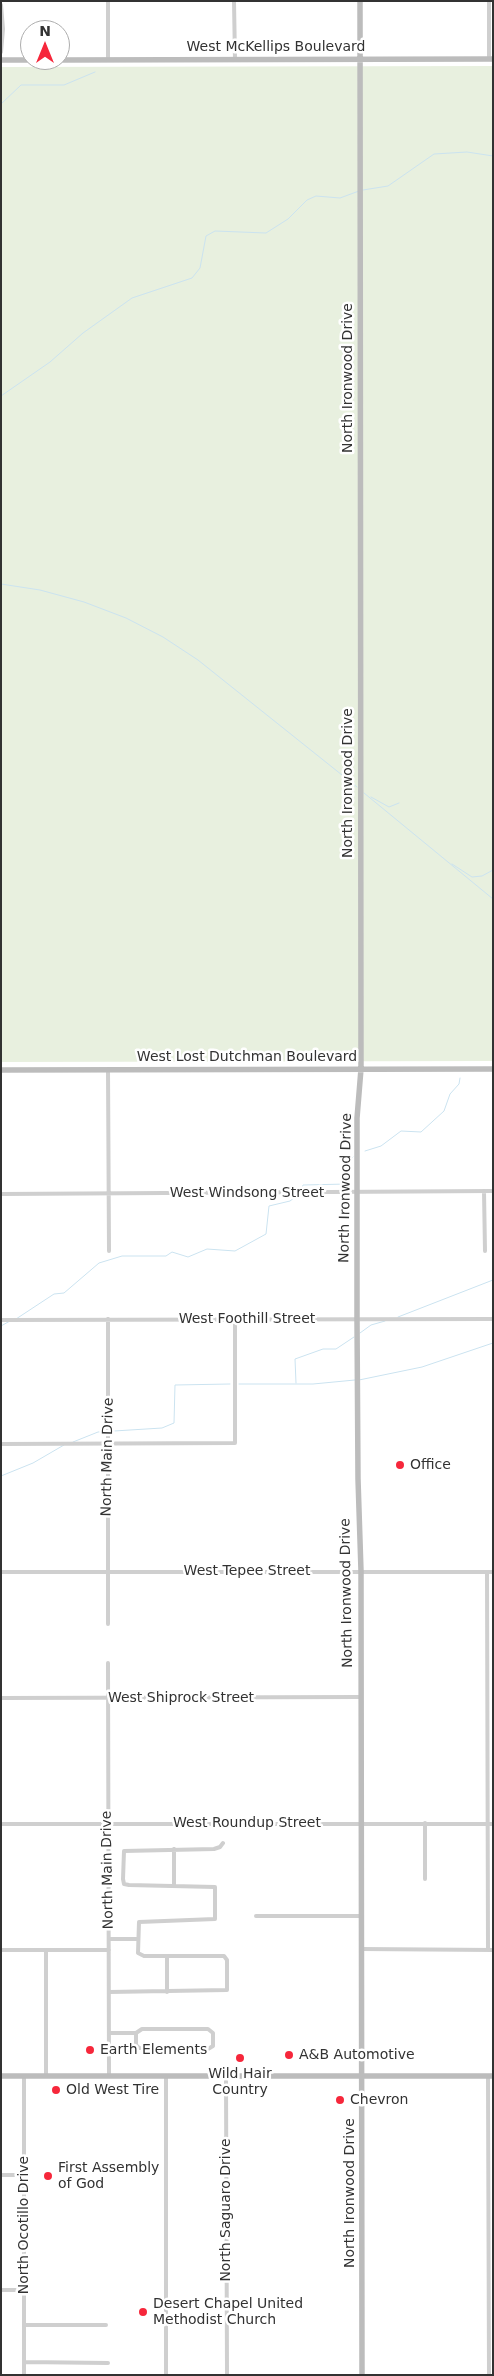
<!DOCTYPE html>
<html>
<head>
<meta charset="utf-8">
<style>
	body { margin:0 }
	#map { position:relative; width:494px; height:2376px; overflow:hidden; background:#fff; font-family:"DejaVu Sans",sans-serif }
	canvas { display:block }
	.frame { position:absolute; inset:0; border:2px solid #323232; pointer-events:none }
	.north { position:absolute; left:20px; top:20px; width:50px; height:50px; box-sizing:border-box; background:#fff; border:1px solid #adadad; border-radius:50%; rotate:0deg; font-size:14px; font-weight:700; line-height:20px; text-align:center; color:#323232 }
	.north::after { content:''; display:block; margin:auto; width:18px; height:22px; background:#f6273b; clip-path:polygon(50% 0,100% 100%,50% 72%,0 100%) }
</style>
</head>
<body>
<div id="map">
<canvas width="494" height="2376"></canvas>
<div class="frame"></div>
<div class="north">N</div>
</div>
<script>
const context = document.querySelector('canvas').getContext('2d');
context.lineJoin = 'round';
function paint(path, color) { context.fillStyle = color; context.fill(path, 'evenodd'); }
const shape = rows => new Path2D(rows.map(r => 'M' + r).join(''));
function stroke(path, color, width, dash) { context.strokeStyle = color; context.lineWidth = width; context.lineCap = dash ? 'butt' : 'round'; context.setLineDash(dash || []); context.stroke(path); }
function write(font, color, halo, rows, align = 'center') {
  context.font = font + ' "DejaVu Sans",sans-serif'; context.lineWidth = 5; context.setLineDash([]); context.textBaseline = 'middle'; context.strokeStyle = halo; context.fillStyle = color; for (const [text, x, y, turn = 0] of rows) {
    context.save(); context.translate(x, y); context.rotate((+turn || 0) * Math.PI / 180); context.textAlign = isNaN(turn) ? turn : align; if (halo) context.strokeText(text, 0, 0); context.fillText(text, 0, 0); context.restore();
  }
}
paint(shape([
	[493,66,493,1061,1,1062,1,67]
]), '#e8f0df');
stroke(shape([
	[1,104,21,85,64,85,95,72],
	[363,190,388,186,434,154,467,152,493,156],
	[1,396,50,362,83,333,132,298,192,278,200,268,206,236,215,231,266,233,288,219,307,200,316,196,340,198,359,191],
	[1,584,40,590,84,602,126,618,163,637,198,660,357,787],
	[364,793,493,899],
	[371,797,389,807,399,803],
	[452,864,472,877,482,876,493,870],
	[365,1151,381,1146,401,1131,421,1132,444,1111,450,1094,459,1084,460,1078],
	[302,1188,303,1185,347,1184,349,1182,349,1161,353,1157],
	[398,1317,493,1280],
	[16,1319,54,1294,64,1293,99,1263,122,1256,166,1256,172,1252,188,1257,207,1249,235,1251,266,1234,269,1206,290,1201,294,1198],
	[1,1326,10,1321],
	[360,1333,371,1325,385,1321],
	[359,1380,422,1367,493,1343],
	[296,1383,295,1359,323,1349,336,1349,354,1337],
	[239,1384,313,1384,355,1380],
	[73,1442,98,1432,162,1428,174,1423,175,1385,230,1384],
	[1,1476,33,1463,64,1445]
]), '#cbe3f0', 1);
stroke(shape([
	[234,1,235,60],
	[489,1,489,59],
	[1,5,3,29,1,52],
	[108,60,108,1],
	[108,1070,109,1251],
	[484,1191,485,1251],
	[1,1194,493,1191],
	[1,1320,493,1319],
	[1,1444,235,1443,235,1319],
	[1,1572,493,1572],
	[487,1572,488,1950],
	[108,1624,108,1319],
	[108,1663,109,2076],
	[1,1698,361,1697],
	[425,1823,425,1879],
	[1,1824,493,1824],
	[174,1849,174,1885],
	[256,1916,361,1916],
	[109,1939,138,1939],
	[361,1949,493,1950],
	[1,1950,109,1950],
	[167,1956,167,1992],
	[109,1992,227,1990,227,1960,224,1956,144,1956,138,1953,139,1922,215,1919,215,1887,129,1885,124,1884,123,1879,124,1851,214,1849,220,1847,223,1843],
	[109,2033,136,2033,136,2045,139,2048,208,2049,213,2046,213,2033,208,2029,142,2029,136,2033],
	[24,2076,24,2375],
	[46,2076,46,1950],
	[166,2076,166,2375],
	[226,2076,227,2375],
	[488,2076,489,2375],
	[1,2175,24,2175],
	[1,2290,24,2290],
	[24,2325,106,2325],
	[24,2362,108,2363]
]), '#cfcfcf', 4);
stroke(shape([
	[360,1,361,1069,357,1118,357,1319,358,1479,361,1571,362,2375],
	[1,60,30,60],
	[60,60,493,59],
	[1,1070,493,1069],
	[1,2076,493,2076]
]), '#bcbcbc', 5.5);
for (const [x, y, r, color] of [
	[400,1465,5,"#f6273b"],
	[90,2050,5,"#f6273b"],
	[289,2055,5,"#f6273b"],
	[240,2058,5,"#f6273b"],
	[56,2090,5,"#f6273b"],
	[340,2100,5,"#f6273b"],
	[48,2176,5,"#f6273b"],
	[143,2312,5,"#f6273b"]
]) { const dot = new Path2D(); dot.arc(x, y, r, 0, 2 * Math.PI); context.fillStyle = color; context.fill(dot); stroke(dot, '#fff', 2); }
write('14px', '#323232', '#fff', [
	["West McKellips Boulevard",276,47],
	["North Ironwood Drive",348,378,-90],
	["North Ironwood Drive",348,783,-90],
	["West Lost Dutchman Boulevard",247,1057],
	["North Ironwood Drive",346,1188,-89],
	["West Windsong Street",247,1193],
	["West Foothill Street",247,1319],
	["North Main Drive",108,1457,-89],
	["West Tepee Street",247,1571],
	["North Ironwood Drive",347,1593,-91],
	["West Shiprock Street",181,1698],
	["West Roundup Street",247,1823],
	["North Main Drive",108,1870,-91],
	["North Ironwood Drive",350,2193,-90],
	["North Saguaro Drive",226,2210,-90],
	["North Ocotillo Drive",24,2225,-90]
]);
write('14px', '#323232', '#fff', [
	["Office",410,1465],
	["Earth Elements",100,2050],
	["A&B Automotive",299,2055],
	["Wild Hair",240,2074,"center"],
	["Country",240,2090,"center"],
	["Old West Tire",66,2090],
	["Chevron",350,2100],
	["First Assembly",58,2168],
	["of God",58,2184],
	["Desert Chapel United",153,2304],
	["Methodist Church",153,2320]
], 'left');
</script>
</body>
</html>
